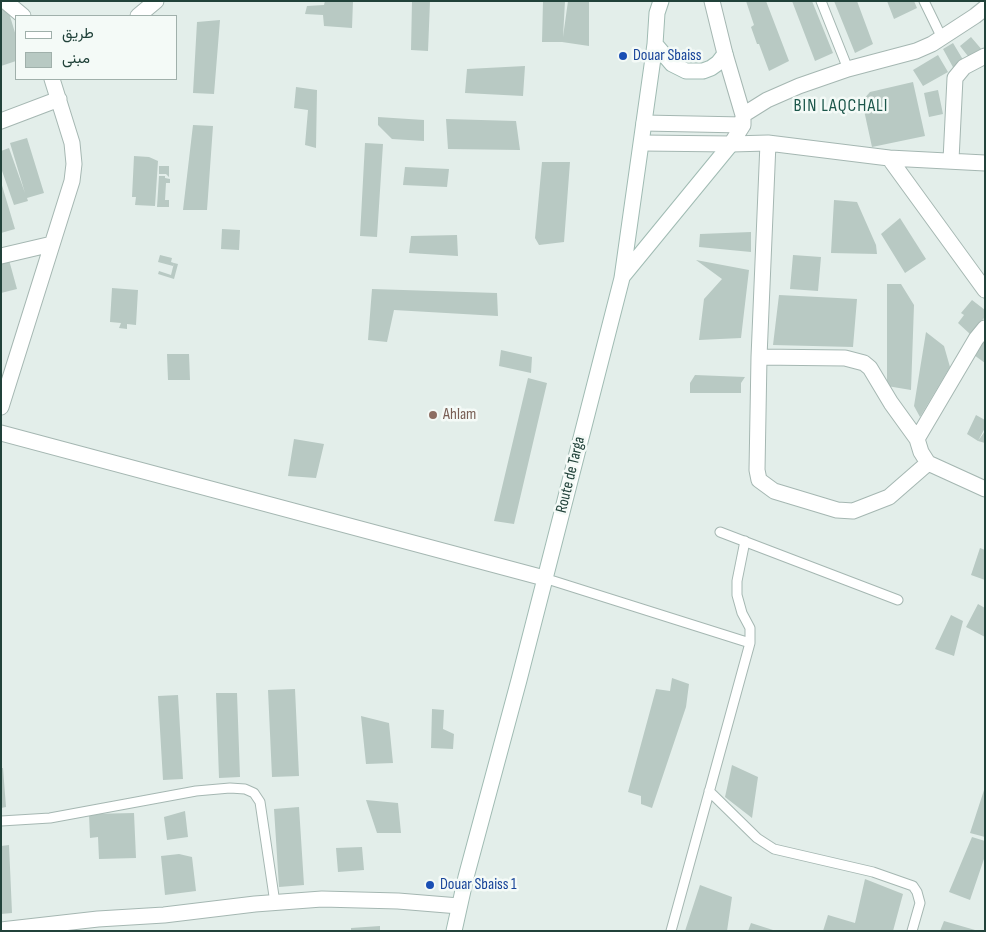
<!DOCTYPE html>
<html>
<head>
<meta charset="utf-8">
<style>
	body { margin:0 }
	#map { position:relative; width:986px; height:932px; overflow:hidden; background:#e3eeea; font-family:"Sofia Sans Condensed",Vazirmatn,sans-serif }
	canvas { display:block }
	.frame { position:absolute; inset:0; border:2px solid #21423a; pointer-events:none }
	.legend { position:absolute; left:15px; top:15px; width:162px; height:65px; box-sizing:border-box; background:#f4faf7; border:1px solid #a0b0ab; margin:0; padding:6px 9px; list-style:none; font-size:15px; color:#21423a }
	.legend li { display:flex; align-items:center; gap:10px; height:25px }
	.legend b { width:25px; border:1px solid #a0b0ab }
</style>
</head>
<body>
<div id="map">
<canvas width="986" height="932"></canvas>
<div class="frame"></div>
<ul class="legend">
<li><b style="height:6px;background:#fff"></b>طريق</li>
<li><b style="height:14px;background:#b8c9c3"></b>مبنى</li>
</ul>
</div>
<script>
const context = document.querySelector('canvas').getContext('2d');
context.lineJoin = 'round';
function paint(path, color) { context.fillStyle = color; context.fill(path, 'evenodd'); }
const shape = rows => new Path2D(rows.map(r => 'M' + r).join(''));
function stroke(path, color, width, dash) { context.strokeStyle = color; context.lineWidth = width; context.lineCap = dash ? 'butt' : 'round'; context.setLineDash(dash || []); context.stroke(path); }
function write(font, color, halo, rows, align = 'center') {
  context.font = font + ' "Sofia Sans Condensed",sans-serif'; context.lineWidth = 5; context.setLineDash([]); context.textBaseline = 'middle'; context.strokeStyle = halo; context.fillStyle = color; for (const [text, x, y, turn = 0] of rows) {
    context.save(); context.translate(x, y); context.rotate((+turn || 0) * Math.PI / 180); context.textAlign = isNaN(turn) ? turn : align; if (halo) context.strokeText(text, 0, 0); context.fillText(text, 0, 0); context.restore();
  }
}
paint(shape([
	[325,1,353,1,352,28,324,26,323,15,305,14,307,6,324,5],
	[412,1,430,1,428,51,411,50],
	[543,1,565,1,563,37,568,1,589,1,589,46,562,42,542,42],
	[746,1,766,1,789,61,769,71,759,44,757,44,751,27,754,25],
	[792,1,812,1,833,53,815,61],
	[834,1,857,1,873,44,855,53],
	[887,1,914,1,917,8,894,19],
	[6,3,16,36,16,61,1,66,1,5],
	[220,20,214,94,193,93,197,22],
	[971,37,983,51,971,60,960,46],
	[953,43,965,63,954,69,943,49],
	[938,55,948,72,923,86,913,70],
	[525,66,523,96,465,93,467,69],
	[913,82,925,136,872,147,862,101,870,92],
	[296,87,317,90,316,148,305,145,308,110,294,108],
	[938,90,943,114,929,117,924,93],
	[378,117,424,120,424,141,392,139,378,125],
	[446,119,516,121,520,150,448,149],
	[193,125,213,126,207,210,183,210],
	[27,138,44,193,27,198,28,201,14,205,1,168,1,151,9,148,25,193,10,143],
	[365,143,383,144,377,237,360,236],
	[134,156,149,157,158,161,155,206,135,205,136,197,132,197],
	[542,162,570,162,564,242,539,245,535,238],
	[159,166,169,166,169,177,166,174,159,174],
	[405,167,449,169,447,187,403,185],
	[159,176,165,176,165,178,170,179,170,183,166,183,165,200,169,200,169,207,157,207],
	[1,182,15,229,1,233],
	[834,200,857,202,876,245,877,254,831,253],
	[900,218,926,259,905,273,881,234],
	[222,229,240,230,239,250,221,249],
	[751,232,751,252,699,247,700,234],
	[457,235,458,256,409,253,411,236],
	[160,255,172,258,171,262,174,263,173,266,158,262],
	[793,255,821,257,818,291,790,289],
	[9,260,17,289,1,293,1,262],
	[696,260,749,270,741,338,699,340,704,299,722,279],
	[174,263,178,264,174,279,158,274,159,271,171,275],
	[887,284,901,284,914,305,911,390,887,386],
	[112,288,138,290,136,325,127,324,127,329,119,328,121,323,110,322],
	[372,289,497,293,498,316,394,310,387,342,368,340],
	[779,295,857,299,853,347,773,345],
	[972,300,985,310,985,317,970,334,958,323,964,315,961,313],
	[926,332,944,346,950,367,920,417,914,406],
	[985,340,985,363,974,355],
	[501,350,532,357,531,373,499,366],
	[167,354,189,354,190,380,168,380],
	[695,375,745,377,741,383,741,393,690,393,690,383],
	[528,378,547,383,514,524,494,521],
	[976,415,985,420,985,428,978,441,985,431,985,443,978,441,967,434],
	[294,439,324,444,316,478,288,476],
	[980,548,985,550,985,580,971,575],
	[978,604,985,608,985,637,966,627],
	[951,615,963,621,954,656,935,649],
	[672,678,689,684,686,707,652,808,641,804,641,796,628,792,656,689,670,691],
	[295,689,299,776,272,777,268,690],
	[216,693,237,693,240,777,219,778],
	[178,695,183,779,163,780,158,696],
	[432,709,444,710,443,729,454,734,453,749,431,748],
	[361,716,389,723,393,763,366,764],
	[732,765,758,777,752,818,725,797],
	[1,768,3,768,6,807,1,808],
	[984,790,985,790,985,837,970,833],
	[366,800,398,803,401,833,377,833],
	[299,807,304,885,279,887,274,809],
	[185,811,188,837,167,840,164,817],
	[134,813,136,858,99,859,98,837,90,838,89,814],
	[972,837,985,841,985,856,970,900,949,892],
	[9,845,12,913,1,914,1,846],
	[362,847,364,870,338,872,336,848],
	[179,854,192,857,196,891,165,895,161,856],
	[865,879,903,894,893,931,823,931,828,915,855,923],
	[700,885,732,897,727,931,685,931],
	[944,921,975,930,975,931,940,931],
	[751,923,773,930,773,931,748,931],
	[380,926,380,931,351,931,351,928]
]), '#b8c9c3');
const service = shape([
	[821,1,848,69],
	[924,1,942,38],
	[720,532,898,600],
	[544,578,750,643],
	[709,791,757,838,774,849,873,872,913,886,917,892,920,903,912,931],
	[1,821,50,818,196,791,230,788,245,789,254,793,260,802,275,903],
	[671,931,750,643,750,628,742,613,737,595,737,581,745,541]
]);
const minor = shape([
	[5,1,23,16],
	[712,1,725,54,743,115,743,125,731,144,768,143,889,158,985,163],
	[138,16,156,1],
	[743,115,767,100,799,86,848,69,916,51,932,44,975,16,985,8],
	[1,121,59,99],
	[644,123,743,125],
	[642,143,731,144],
	[768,143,759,357,757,470,759,480,774,491,837,510,853,511,889,497,928,463],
	[889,158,985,290],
	[951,160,955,78,964,67,985,56],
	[1,256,52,244],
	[759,357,845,358,864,363,870,368,891,403,917,439,921,452,928,463,985,489],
	[1,407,72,181,74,164,72,143,52,79],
	[1,433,544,578],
	[917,439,976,339,985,328],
	[1,930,98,919,164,915,255,904,322,899,398,901,459,906]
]);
const secondary = shape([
	[655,44,672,64,686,71,703,71,711,68,718,63,725,54],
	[622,277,731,144],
	[454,931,466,877,519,680,622,278,655,44,657,13,661,1]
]);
stroke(service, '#a5b7b2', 11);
stroke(minor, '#a5b7b2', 17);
stroke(secondary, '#a0bbb3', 17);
stroke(service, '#fff', 9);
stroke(minor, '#fff', 15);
stroke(secondary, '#fff', 15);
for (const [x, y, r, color] of [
	[623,56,5,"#1a4fb4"],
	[433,415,5,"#8d6e63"],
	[430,885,5,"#1a4fb4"]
]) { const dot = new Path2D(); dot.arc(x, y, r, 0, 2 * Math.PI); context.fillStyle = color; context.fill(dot); stroke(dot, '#f4faf7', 2); }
write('16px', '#164399', '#f4faf7', [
	["Douar Sbaiss",633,56],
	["Douar Sbaiss 1",440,885]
], 'left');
write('16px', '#785e54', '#f4faf7', [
	["Ahlam",443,415]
], 'left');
write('16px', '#21423a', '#f4faf7', [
	["Route de Targa",571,475,-76]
]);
context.letterSpacing = '1px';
write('18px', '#1b564a', '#f4faf7', [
	["BIN LAQCHALI",841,106]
]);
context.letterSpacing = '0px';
</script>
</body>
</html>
